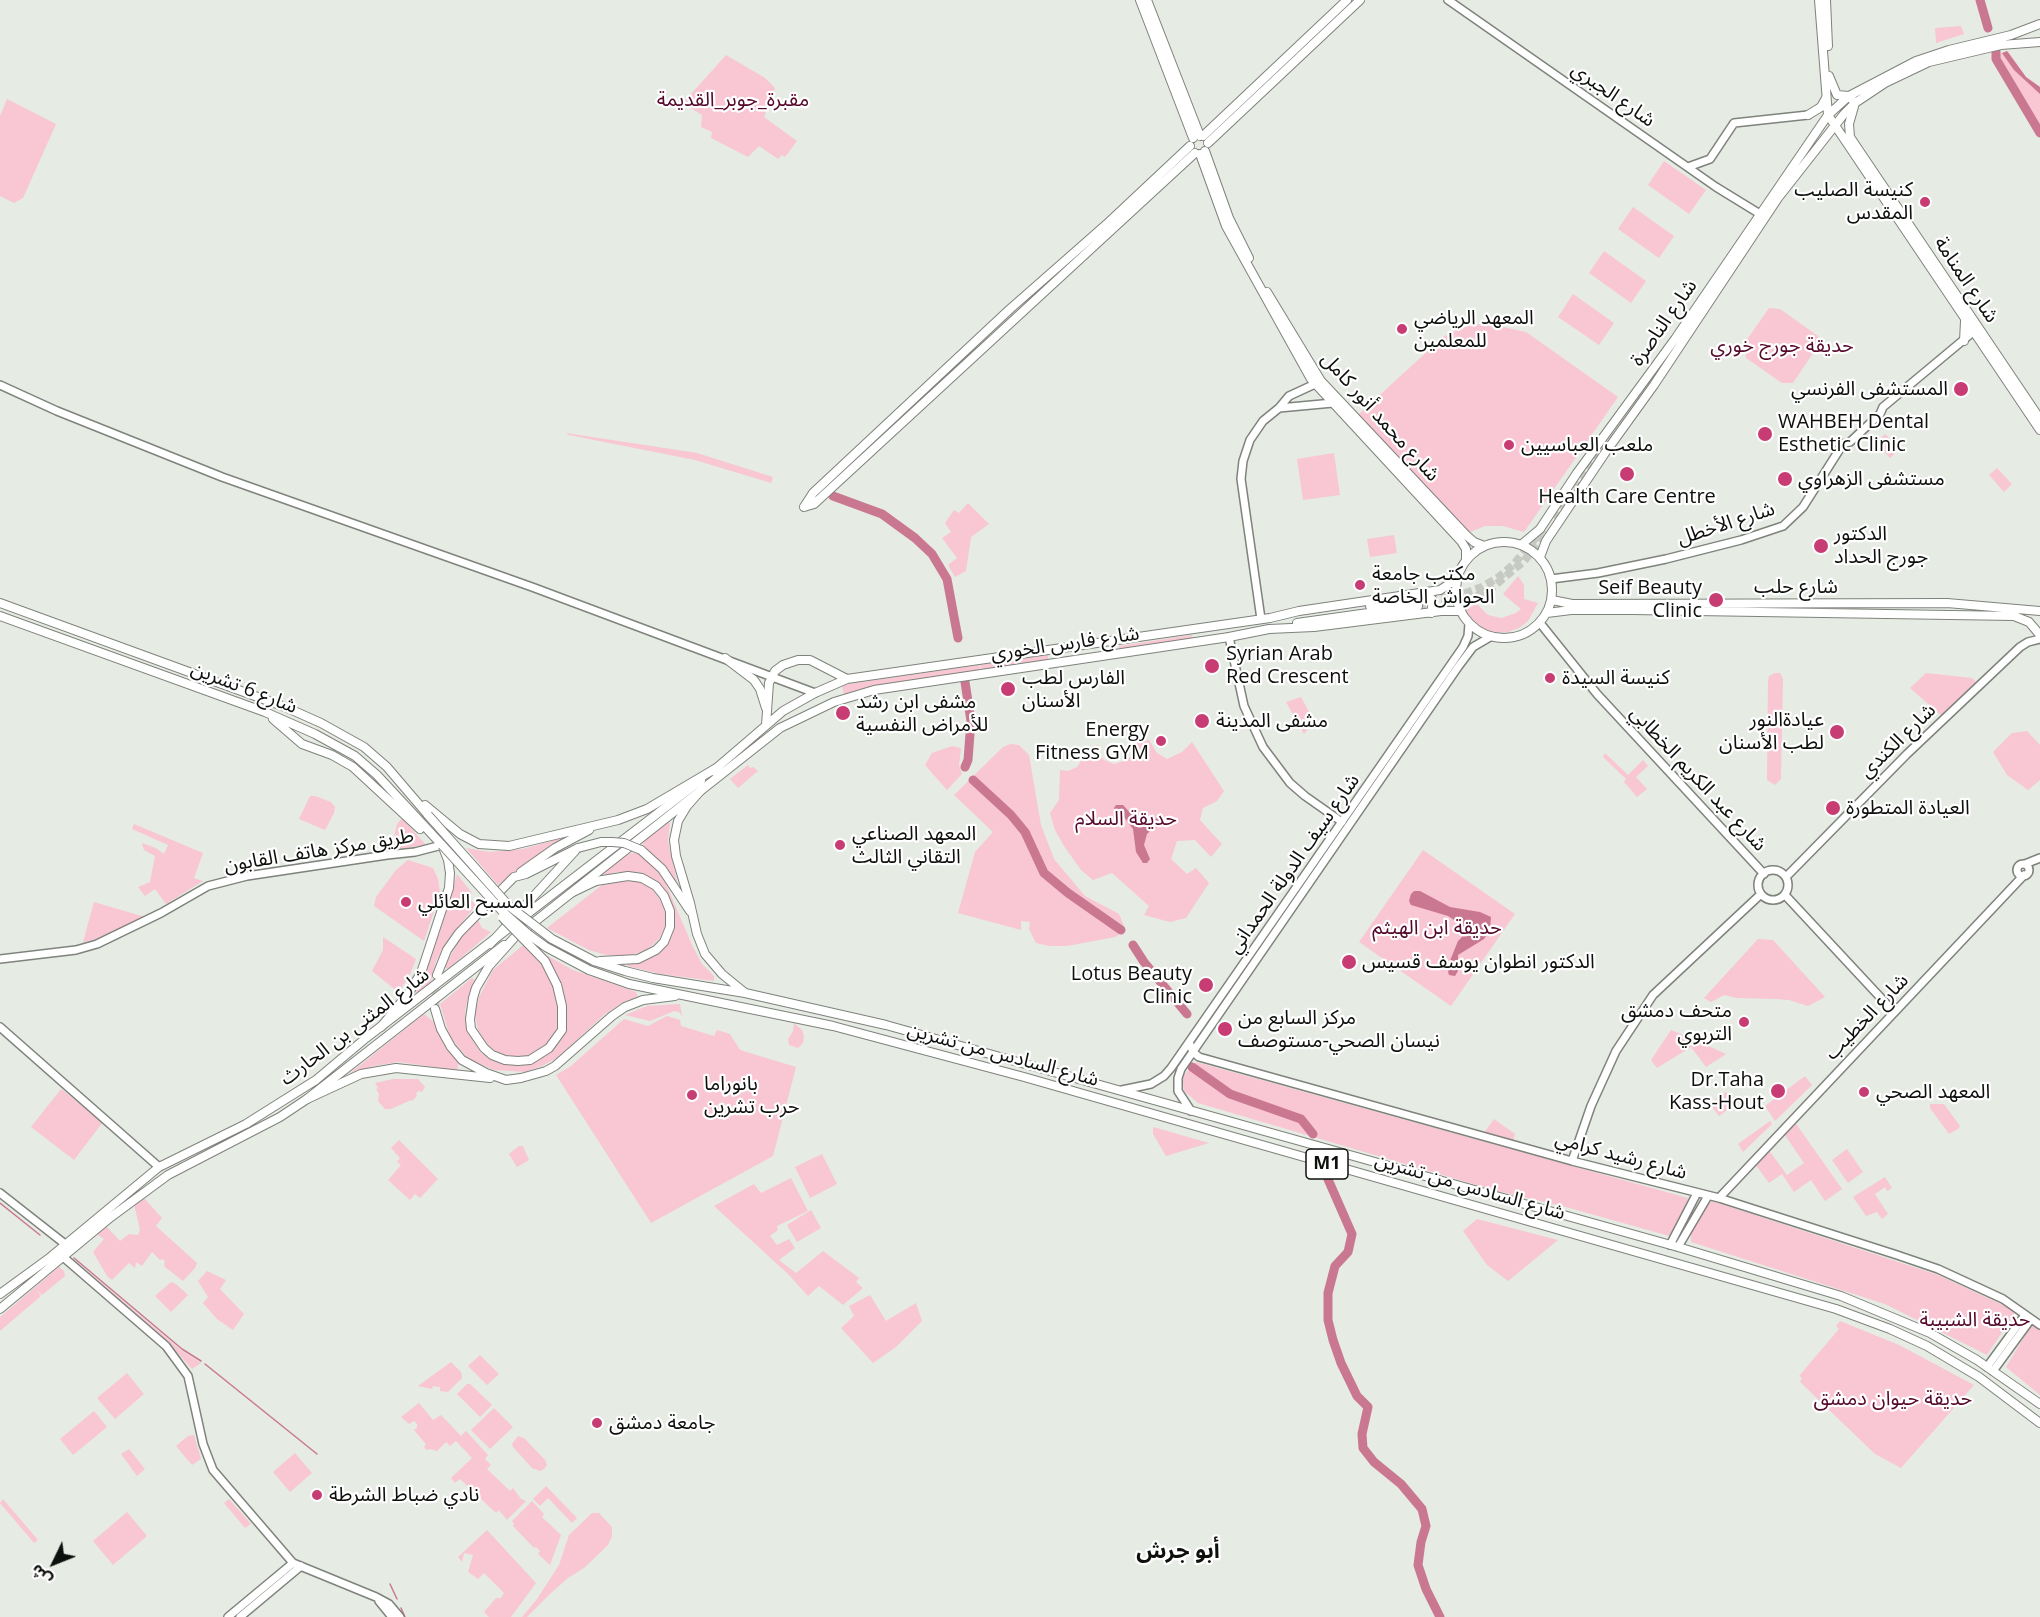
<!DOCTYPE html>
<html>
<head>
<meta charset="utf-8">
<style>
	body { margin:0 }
	#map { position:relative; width:2040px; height:1617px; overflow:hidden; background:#e6ebe3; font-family:"Open Sans","Noto Sans Arabic",sans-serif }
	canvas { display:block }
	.north { position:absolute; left:24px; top:1533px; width:60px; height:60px; -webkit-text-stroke:4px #fff; paint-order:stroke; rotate:227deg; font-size:16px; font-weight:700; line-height:24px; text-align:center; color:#0e100d }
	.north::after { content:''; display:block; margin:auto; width:21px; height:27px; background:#0e100d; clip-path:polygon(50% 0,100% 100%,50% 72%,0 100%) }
</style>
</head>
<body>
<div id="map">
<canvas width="2040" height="1617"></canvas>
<div class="north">ش</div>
</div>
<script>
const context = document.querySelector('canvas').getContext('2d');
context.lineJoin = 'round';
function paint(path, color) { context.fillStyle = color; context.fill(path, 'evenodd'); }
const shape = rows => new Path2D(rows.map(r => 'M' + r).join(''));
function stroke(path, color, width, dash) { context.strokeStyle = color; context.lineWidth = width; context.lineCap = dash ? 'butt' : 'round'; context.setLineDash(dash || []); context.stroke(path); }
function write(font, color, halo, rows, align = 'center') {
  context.font = font + ' "Open Sans","Noto Sans Arabic",sans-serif'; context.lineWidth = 4.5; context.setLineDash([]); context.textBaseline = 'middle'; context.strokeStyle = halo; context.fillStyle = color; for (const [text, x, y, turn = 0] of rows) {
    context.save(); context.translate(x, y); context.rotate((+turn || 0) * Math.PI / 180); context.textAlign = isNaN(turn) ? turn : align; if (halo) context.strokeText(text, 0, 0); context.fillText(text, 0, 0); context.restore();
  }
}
paint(shape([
	[1961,26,1964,34,1936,43,1935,28],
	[2008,51,2026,77,2040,87,2040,128,1995,55],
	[726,55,765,78,775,88,764,117,797,141,785,157,782,155,778,159,759,146,748,157,711,138,712,132,701,127,702,115,683,103],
	[7,99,56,124,23,198,14,203,0,196,0,116],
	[1664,161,1706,190,1689,214,1648,185],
	[1633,207,1674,236,1659,258,1618,229],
	[1604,251,1646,281,1631,303,1589,273],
	[1573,294,1614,323,1599,345,1558,317],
	[1769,308,1780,309,1818,336,1819,344,1793,383,1782,383,1746,358,1744,344],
	[1484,323,1526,332,1618,397,1524,532,1503,526,1485,526,1468,533,1358,415,1443,337,1461,328],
	[566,433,697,453,773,477,771,483,695,460,569,435],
	[1885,434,1900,449,1890,458,1876,443],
	[1334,453,1340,495,1303,500,1297,459],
	[1997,468,2012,484,2004,492,1989,475],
	[968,503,989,524,971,537,966,571,955,577,948,565,957,558,942,538,951,532,945,523,954,510,959,513],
	[1394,535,1397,553,1370,557,1367,539],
	[1518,576,1524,585,1524,599,1538,603,1528,621,1519,628,1508,632,1496,633,1485,630,1475,624,1467,616,1462,606,1459,593,1473,593,1477,604,1488,615,1501,618,1516,613,1521,609,1503,594],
	[1192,635,1193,640,1119,650,1119,646],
	[1048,655,1048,660,981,670,980,665],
	[979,665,980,670,874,686,844,695,842,685],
	[1775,673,1780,673,1783,679,1781,779,1775,785,1767,780,1768,681,1769,676],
	[1926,673,1972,678,1977,683,1943,717,1910,688],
	[1301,697,1314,721,1304,734,1286,702],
	[2027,731,2040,745,2040,780,2028,790,2007,775,1993,752,2012,733],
	[1149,740,1157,753,1167,759,1182,752,1192,742,1224,791,1217,801,1203,808,1200,820,1222,844,1211,857,1195,840,1177,841,1171,859,1187,874,1196,868,1209,883,1186,918,1170,922,1144,915,1149,906,1112,873,1093,880,1081,870,1064,846,1055,830,1050,813,1059,800,1060,770,1068,771,1077,767,1083,758,1082,749,1099,745,1100,755,1104,760,1114,764,1124,761,1133,755,1133,743],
	[1010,744,1019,745,1029,755,1041,825,1054,859,1085,896,1119,914,1124,926,1122,928,1068,889,1050,873,1045,878,1069,898,1116,929,1120,934,1115,937,1067,946,1050,946,1036,943,1029,929,1030,922,1021,921,1021,930,958,913,975,852,993,832,954,795,1003,747],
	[952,746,961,748,959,765,962,774,947,790,925,765,932,753],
	[1605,753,1628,775,1643,760,1648,766,1636,777,1647,789,1637,797,1624,782,1626,779,1603,757],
	[748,765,750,768,753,767,758,771,738,788,730,779],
	[310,796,315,796,331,802,335,807,334,813,325,830,299,819],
	[402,818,426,845,391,850,397,824],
	[667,820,670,823,668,841,681,898,667,868,643,846,645,839],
	[134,824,203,853,194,878,203,881,166,904,155,889,145,896,138,887,150,882,155,856,144,850,142,843,156,848,164,854,168,845,132,829],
	[565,837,498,885,466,848,489,852,523,849],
	[1423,850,1515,914,1451,1006,1359,942],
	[635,852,646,858,658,870,666,884,693,947,702,964,714,976,714,981,661,974,627,966,628,962,641,962,655,956,666,945,673,931,675,918,671,903,663,889,649,877,633,872,617,872,605,875,604,872,621,857],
	[408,860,433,868,438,879,440,893,424,941,374,906,376,897,396,870],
	[457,874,472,893,468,897,476,905,448,940,436,961,431,982,417,993,416,989,439,934],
	[627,880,640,882,652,889,660,899,665,912,665,926,660,938,646,951,627,956,606,955,589,950,547,928,602,885],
	[94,902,145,917,97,939,83,942],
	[478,920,482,928,491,932,448,969,444,967,460,939],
	[383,937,416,959,409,977,398,992,372,971,383,950],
	[1758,939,1773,940,1825,997,1808,1006,1789,1000,1776,999,1737,998,1724,995,1711,1002,1704,998],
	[523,945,543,965,554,987,558,1006,558,1026,546,1045,532,1055,515,1058,500,1054,487,1045,478,1030,475,1014,479,997,493,970],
	[546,955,573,970,636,992,638,997,625,1001,605,1014,557,1058,542,1066,525,1072,494,1070,468,1059,450,1037,440,1004,472,978,476,981,469,993,465,1011,468,1032,481,1053,504,1063,520,1065,535,1062,548,1054,562,1038,567,1021,565,1001,559,979],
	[680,1004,682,1016,679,1012,674,1011,650,1021,625,1015,647,1006],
	[424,1014,433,1021,447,1050,459,1062,457,1070,398,1062,374,1066,349,1074],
	[667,1016,680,1020,681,1026,714,1036,717,1030,730,1034,740,1050,796,1067,773,1156,651,1223,556,1075,571,1066,624,1019,648,1026],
	[794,1023,802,1030,804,1036,803,1043,798,1048,789,1045,788,1039,793,1031],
	[1671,1030,1686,1036,1726,1054,1706,1067,1691,1047,1657,1068,1651,1060],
	[1196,1062,1688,1198,1673,1237,1566,1207,1497,1191,1198,1103,1184,1091,1182,1077],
	[1805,1076,1812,1085,1775,1121,1765,1106],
	[393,1079,418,1079,425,1087,422,1092,419,1091,416,1093,417,1096,412,1101,411,1100,391,1109,385,1109,378,1101,379,1094,376,1089,378,1088,375,1083],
	[61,1089,103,1122,74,1160,31,1127],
	[1726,1092,1735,1104,1719,1116,1710,1104],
	[1930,1104,1944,1104,1960,1126,1958,1129,1949,1134,1930,1108],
	[1792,1118,1842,1189,1825,1201,1811,1180,1794,1192,1782,1174,1769,1183,1752,1160,1768,1149,1787,1175,1804,1163,1782,1131],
	[1494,1119,1515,1134,1513,1141,1484,1133],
	[1770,1121,1772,1124,1743,1152,1738,1144],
	[1153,1127,1209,1143,1166,1156,1153,1134],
	[399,1140,438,1179,420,1198,415,1194,410,1200,388,1180,401,1165,397,1162,400,1158,391,1148],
	[519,1146,523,1146,529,1160,517,1167,509,1154],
	[1847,1149,1863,1172,1848,1183,1832,1160],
	[822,1154,837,1184,810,1198,795,1167],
	[1885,1177,1892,1188,1887,1191,1885,1187,1875,1194,1888,1214,1882,1219,1877,1212,1866,1216,1853,1197],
	[791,1178,808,1211,777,1226,778,1230,770,1236,777,1245,789,1239,795,1248,779,1260,796,1273,823,1251,859,1278,856,1282,863,1288,843,1305,819,1286,808,1296,788,1274,714,1206,754,1184,761,1193],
	[143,1197,162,1218,156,1226,197,1263,195,1268,183,1281,165,1267,164,1264,165,1262,163,1259,160,1260,152,1252,142,1266,136,1262,135,1268,129,1263,112,1280,107,1276,93,1252,104,1239,95,1233,105,1225,120,1241,129,1234,138,1235,140,1230,134,1204],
	[1712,1201,1938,1275,2016,1311,1987,1355,1885,1304,1691,1242,1691,1234,1702,1210],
	[811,1210,821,1228,797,1242,787,1225],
	[1477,1219,1558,1240,1508,1281,1487,1265,1463,1231],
	[73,1259,181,1350,201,1363,192,1369,174,1349,73,1262],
	[59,1267,64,1271,65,1276,42,1295,36,1290,41,1296,0,1331,0,1317],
	[207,1271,226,1280,220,1289,244,1314,233,1330,217,1319,203,1303,208,1297,198,1281],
	[171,1282,176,1284,188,1295,171,1312,155,1296],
	[870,1295,886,1321,916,1303,922,1321,896,1347,873,1363,841,1328,854,1316,849,1306],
	[1840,1321,1899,1345,1974,1385,1901,1468,1875,1454,1800,1382,1802,1378,1799,1376,1839,1329,1836,1326],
	[2032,1324,2040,1330,2040,1395,2006,1367],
	[480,1355,499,1374,487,1385,468,1366],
	[451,1362,461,1372,462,1378,448,1392,440,1391,440,1387,433,1386,432,1389,418,1386],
	[127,1373,144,1394,115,1419,97,1398],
	[467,1384,470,1384,492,1405,480,1417,457,1394],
	[419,1403,433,1420,441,1415,461,1436,466,1431,488,1455,485,1459,491,1465,487,1469,510,1491,513,1488,521,1499,526,1501,507,1520,499,1510,496,1513,460,1479,455,1483,451,1478,472,1458,456,1441,450,1446,446,1442,437,1451,430,1449,427,1450,424,1447,426,1444,414,1430,417,1428,417,1424,414,1421,409,1424,401,1417],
	[494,1408,513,1427,490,1449,471,1430],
	[94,1411,107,1427,73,1455,60,1439],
	[194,1435,201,1459,192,1465,176,1446,188,1436],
	[518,1436,524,1438,545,1460,547,1465,544,1469,540,1471,532,1468,513,1447,512,1444],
	[129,1449,145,1469,137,1476,121,1454],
	[295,1453,312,1473,290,1492,273,1472],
	[546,1486,577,1518,572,1523,548,1498,540,1506,533,1499],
	[3,1499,38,1540,34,1543,0,1503],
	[229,1499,251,1524,245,1528,224,1503],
	[532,1501,544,1514,542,1517,561,1535,550,1565,538,1554,540,1551,536,1547,534,1548,513,1526,514,1524,512,1521],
	[127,1512,147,1536,113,1565,93,1541],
	[592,1513,599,1513,612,1527,612,1536,608,1545,584,1568,568,1578,552,1592,527,1617,522,1617,537,1599,559,1565,569,1535],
	[487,1530,536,1583,511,1617,489,1617,484,1612,496,1598,501,1598,504,1593,484,1573,478,1579,468,1572,473,1555,464,1553,462,1562,458,1557]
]), '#f9c6d3');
paint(shape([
	[2007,51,2026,77,2040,87,2040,94,2014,70,2002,53],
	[1116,805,1123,805,1134,817,1144,820,1161,818,1166,820,1163,826,1153,828,1147,834,1144,845,1150,859,1147,863,1143,863,1136,852,1133,829,1124,817,1116,813,1114,808],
	[1420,891,1450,907,1480,912,1491,917,1490,930,1484,939,1458,955,1458,959,1462,964,1455,976,1449,975,1447,968,1458,941,1463,936,1463,926,1448,916,1411,905,1409,901,1411,894,1414,891]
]), '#ca7891');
stroke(shape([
	[0,1203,40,1235],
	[74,1258,182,1349,201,1361],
	[205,1364,317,1454],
	[390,1584,397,1599],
	[401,1608,405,1617]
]), '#ca7891', 1.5);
stroke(shape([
	[1980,0,1988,28],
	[1996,49,1996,59,2040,133],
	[833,496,882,514,915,538,932,554,947,579,958,638],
	[965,682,971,721,968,760,965,767],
	[973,780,1011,815,1025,832,1044,873,1068,893,1121,930],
	[1133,945,1144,962,1187,1014],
	[1192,1067,1230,1094,1301,1119,1313,1134],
	[1327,1177,1352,1234,1348,1252,1335,1266,1328,1293,1328,1320,1333,1340,1341,1363,1357,1396,1368,1407,1362,1434,1363,1448,1374,1462,1401,1484,1422,1509,1426,1526,1421,1542,1418,1565,1426,1589,1440,1617]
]), '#ca7891', 9);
stroke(shape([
	[1552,517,1608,441],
	[1417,600,1444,598,1463,594,1482,587,1499,577,1514,564,1543,529],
	[1418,606,1457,603,1487,592,1524,561,1546,533]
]), '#c6cac3', 8, [8, 4]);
stroke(shape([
	[435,1009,437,979]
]), '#c6cac3', 8, [8, 4]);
const secondary = shape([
	[1448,0,1716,187,1760,214],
	[1688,167,1710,159,1734,123,1808,115],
	[0,385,57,411,222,477,532,587,815,693],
	[1279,408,1333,403],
	[1551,579,1598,573,1666,559,1741,540,1783,526,1803,507,1843,444,1850,442,1880,414,1883,407,1973,332],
	[1261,619,1241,479,1243,461,1250,440,1263,421,1279,408,1289,396,1315,384],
	[1540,623,1597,694,1764,874],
	[1229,637,1244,706,1263,747,1290,783,1305,796,1342,822],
	[2025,864,2040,858],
	'2017 870a6 6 0 1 1 12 0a6 6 0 1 1-12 0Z',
	'1758 885a15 15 0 1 1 30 0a15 15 0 1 1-30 0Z',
	[1786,877,1907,754,2020,647,2028,642,2040,639],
	[1785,895,1894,1012],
	[0,959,76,950,97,944,161,913,208,886,247,876,387,855,415,852,442,845],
	[0,1027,159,1167],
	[1189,1042,1193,1052,1199,1057,1572,1161,1719,1198,1897,1255,1938,1269,2003,1299,2040,1325],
	[1122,1090,1151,1084,1164,1076,1171,1068,1463,647,1468,636,1469,624],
	[1191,1111,1178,1091,1178,1078,1181,1069,1458,667,1473,647,1490,637],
	[1572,1161,1591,1106,1616,1051,1653,995,1761,894],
	[0,1193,65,1244],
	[1719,1198,2024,875],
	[1670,1245,1697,1193],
	[1678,1247,1708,1196],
	[62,1256,166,1346,188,1376,203,1444,213,1470,293,1563,376,1597,389,1604,400,1617],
	[1987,1367,2025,1315],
	[1993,1371,2031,1319],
	[379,1601,392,1617],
	[228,1617,293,1563],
	[240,1617,301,1566]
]);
const primary = shape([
	[1140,0,1193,138],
	[1147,0,1200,136],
	[1819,0,1828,115,2040,430],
	[1826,0,1828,46],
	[1829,76,1837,95,1849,96,1855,103,1849,124,1850,137,2040,419],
	[1808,115,1821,107,1826,98],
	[1203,136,1347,0],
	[1208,143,1360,0],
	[1205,151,1229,218,1249,258],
	[1200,154,1226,226,1311,379,1461,541,1466,549,1466,560],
	[1267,292,1321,381,1466,535,1474,542,1484,546],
	[1964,341,1965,321],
	[804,507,813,493,1010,309,1109,222,1190,146],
	[804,507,814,504,1195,153],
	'1456 590a48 48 0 1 1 96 0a48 48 0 1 1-96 0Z',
	[1521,545,1540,529,1577,473,1675,339,1828,115,1849,96,1916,61,1949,50,2011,35,2040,24],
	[1540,557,1546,541,1605,453,1654,385,1778,198,1844,114,1855,103,1885,83,1929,62,2001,45,2040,42],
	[1427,592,1433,601,1431,613],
	[1552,600,1572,604,1947,603,2040,611],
	[1370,606,1417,600],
	[1547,613,1571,610,1632,610,2014,616,2029,622,2040,635],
	[1297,623,1418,606],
	[725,658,754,680,760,689,766,708],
	[766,725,769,683,775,671,783,665,798,660,810,660,847,679],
	[713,771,783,711,815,693,847,679,1270,618,1299,611,1440,590,1457,579],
	[528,927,780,728,834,702,874,690,1229,637,1269,629,1314,627,1441,611,1461,611],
	[0,1294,48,1259,159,1167,246,1124,316,1080,366,1038,701,780],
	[0,1309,111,1217,168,1175,280,1117,307,1099,504,945]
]);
const trunk = shape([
	[0,603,285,707,321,723,364,747,387,767,428,815],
	[0,616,265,712,315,734,355,756,377,775,442,845,448,860,450,873,449,888,421,973,408,994,381,1027],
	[273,719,302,744,332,755,353,767,420,829],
	[702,789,687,806,678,821,674,840,676,856,690,903,697,934,705,954,722,974,744,992],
	[425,805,460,834,479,844,509,846,618,820,647,809,718,767],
	[641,850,662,869,690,911],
	[521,872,555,848,589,830],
	[571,893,596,881,628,876,642,878,656,886,664,896,670,911,670,927,664,942,656,950,638,959,600,961],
	[514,938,489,966,476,988,473,998,470,1019,471,1029,484,1048,492,1055,505,1060,518,1061,530,1060,549,1048,562,1030,562,1006,557,985],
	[490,944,575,851],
	[594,961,625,971,653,978,745,993,886,1025,1678,1247,1841,1296,1930,1333,1977,1360,2040,1404],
	[589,970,629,984,833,1026,1024,1077,1836,1309,1890,1329,1927,1346,1979,1377,2040,1423],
	[437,975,447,950,459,933,514,877,526,874,578,848],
	[435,1009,441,1029,451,1047,462,1060,486,1073,506,1080,521,1078,546,1071,555,1066,612,1016,625,1007,643,1000,675,996],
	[307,1099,361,1074,396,1068,490,1078]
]);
stroke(secondary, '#7e837b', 10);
stroke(primary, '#7e837b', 10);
stroke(trunk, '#7e837b', 10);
stroke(secondary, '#fff', 7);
stroke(primary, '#fff', 8);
stroke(trunk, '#fff', 8);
const trunkBridge = shape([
	[428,815,509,906,552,939,594,961],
	[442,845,502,911,528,934,546,947,589,970],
	[578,848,601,842,612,842,624,843,641,850],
	[502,917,545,961,557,985]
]);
stroke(trunkBridge, '#7e837b', 10, []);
stroke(trunkBridge, '#fff', 8);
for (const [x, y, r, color] of [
	[1925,202,6,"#c73c73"],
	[1402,329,6,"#c73c73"],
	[1961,389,8,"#c73c73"],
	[1765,434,8,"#c73c73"],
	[1509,445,6,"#c73c73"],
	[1627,474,8,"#c73c73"],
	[1785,479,8,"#c73c73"],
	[1821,546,8,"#c73c73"],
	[1360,585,6,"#c73c73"],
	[1716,600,8,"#c73c73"],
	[1212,666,8,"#c73c73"],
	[1550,678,6,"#c73c73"],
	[1008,689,8,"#c73c73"],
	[843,713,8,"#c73c73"],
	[1202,721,8,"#c73c73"],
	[1837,732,8,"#c73c73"],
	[1161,741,6,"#c73c73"],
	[1833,808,8,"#c73c73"],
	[840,845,6,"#c73c73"],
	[406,902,6,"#c73c73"],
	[1349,962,8,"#c73c73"],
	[1206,985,8,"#c73c73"],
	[1744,1022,6,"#c73c73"],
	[1225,1029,8,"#c73c73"],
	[1778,1091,8,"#c73c73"],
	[1864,1092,6,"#c73c73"],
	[692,1095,6,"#c73c73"],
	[597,1423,6,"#c73c73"],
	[317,1495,6,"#c73c73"]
]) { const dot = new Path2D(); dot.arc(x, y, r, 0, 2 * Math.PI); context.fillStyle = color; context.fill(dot); stroke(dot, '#fff', 2); }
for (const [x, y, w] of [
	[1327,1164,42]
]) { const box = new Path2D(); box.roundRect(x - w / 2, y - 15, w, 30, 4.5); context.fillStyle = '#fff'; context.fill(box); stroke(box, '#0e100d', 1.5); }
write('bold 18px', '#0e100d', null, [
	["M1",1327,1164]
]);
write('20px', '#0e100d', '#fff', [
	["شارع الجبري",1613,95,35],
	["شارع المنامة",1966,280,56],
	["شارع الناصرة",1664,323,-55],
	["شارع محمد أنور كامل",1380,417,48],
	["شارع الأخطل",1726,524,-18],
	["شارع حلب",1796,587],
	["شارع فارس الخوري",1065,644,-8],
	["شارع 6 تشرين",244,688,21],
	["شارع الكندي",1898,741,-44],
	["شارع عبد الكريم الخطابي",1698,779,47],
	["طريق مركز هاتف القابون",319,851,-9],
	["شارع سيف الدولة الحمداني",1294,864,-55],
	["شارع الخطيب",1867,1017,-46],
	["شارع المثنى بن الحارث",355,1027,-37],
	["شارع السادس من تشرين",1003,1055,15],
	["شارع رشيد كرامي",1621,1156,15],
	["شارع السادس من تشرين",1470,1187,16]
]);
write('20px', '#54082a', '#fff', [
	["مقبرة_جوبر_القديمة",733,100],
	["حديقة جورج خوري",1782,346],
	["حديقة السلام",1126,819],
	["حديقة ابن الهيثم",1437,928],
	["حديقة الشبيبة",1975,1320],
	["حديقة حيوان دمشق",1893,1399]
]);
write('20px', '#0e100d', '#fff', [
	["كنيسة الصليب",1913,190,"right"],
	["المقدس",1913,213,"right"],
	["المعهد الرياضي",1414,318],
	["للمعلمين",1414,341],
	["المستشفى الفرنسي",1948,389,"right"],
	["WAHBEH Dental",1778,422],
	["Esthetic Clinic",1778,445],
	["ملعب العباسيين",1521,445],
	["مستشفى الزهراوي",1798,479],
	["Health Care Centre",1627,497,"center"],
	["الدكتور",1834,534],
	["جورج الحداد",1834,557],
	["مكتب جامعة",1372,574],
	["الحواش الخاصة",1372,597],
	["Seif Beauty",1702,588,"right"],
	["Clinic",1702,611,"right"],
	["Syrian Arab",1226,654],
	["Red Crescent",1226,677],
	["الفارس لطب",1022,678],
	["الأسنان",1022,701],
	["كنيسة السيدة",1562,678],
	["مشفى ابن رشد",856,702],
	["للأمراض النفسية",856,725],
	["عيادةالنور",1824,720,"right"],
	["لطب الأسنان",1824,743,"right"],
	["مشفى المدينة",1216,721],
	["Energy",1149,730,"right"],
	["Fitness GYM",1149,753,"right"],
	["العيادة المتطورة",1846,808],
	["المعهد الصناعي",852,834],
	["التقاني الثالث",852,857],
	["المسبح العائلي",418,902],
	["الدكتور انطوان يوسف قسيس",1362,962],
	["Lotus Beauty",1192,974,"right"],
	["Clinic",1192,997,"right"],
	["متحف دمشق",1732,1011,"right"],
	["التربوي",1732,1034,"right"],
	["مركز السابع من",1238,1018],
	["نيسان الصحي-مستوصف",1238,1041],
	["Dr.Taha",1764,1080,"right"],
	["Kass-Hout",1764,1103,"right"],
	["بانوراما",704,1084],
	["حرب تشرين",704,1107],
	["المعهد الصحي",1876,1092],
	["جامعة دمشق",609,1423],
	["نادي ضباط الشرطة",329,1495]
], 'left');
write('bold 22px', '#0e100d', '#fff', [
	["أبو جرش",1178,1552]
]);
</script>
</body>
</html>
